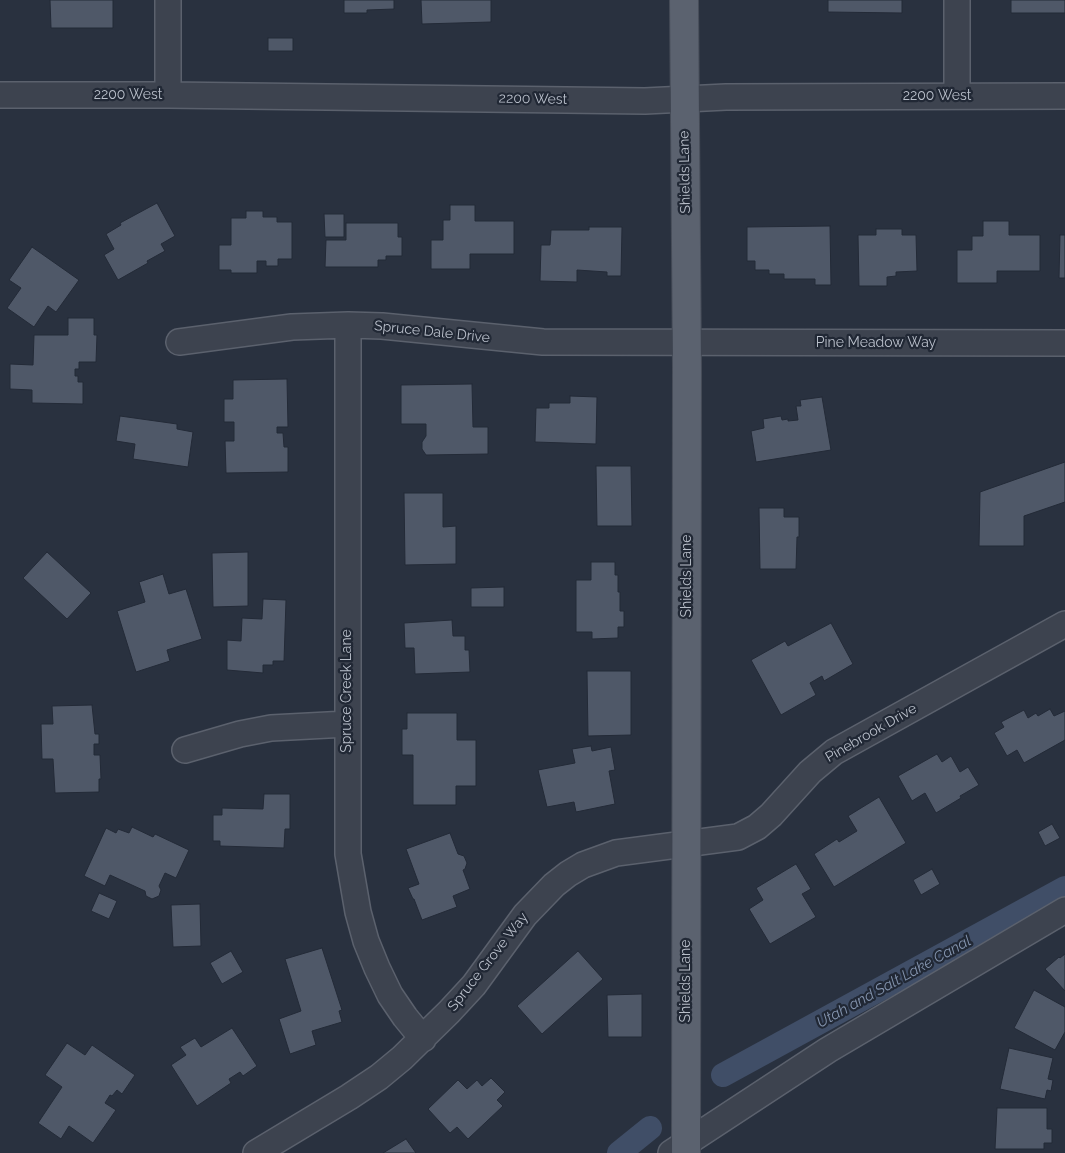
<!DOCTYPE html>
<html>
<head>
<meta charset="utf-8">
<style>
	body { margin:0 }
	canvas { display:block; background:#29313f }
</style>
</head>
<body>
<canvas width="1065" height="1153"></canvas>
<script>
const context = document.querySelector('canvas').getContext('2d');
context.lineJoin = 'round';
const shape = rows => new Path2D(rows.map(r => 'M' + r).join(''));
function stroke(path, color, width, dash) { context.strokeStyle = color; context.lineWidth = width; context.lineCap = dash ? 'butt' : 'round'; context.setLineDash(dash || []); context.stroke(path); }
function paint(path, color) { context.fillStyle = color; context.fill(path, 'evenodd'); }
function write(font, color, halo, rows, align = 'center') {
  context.font = font + ' Raleway,sans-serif'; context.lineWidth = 4.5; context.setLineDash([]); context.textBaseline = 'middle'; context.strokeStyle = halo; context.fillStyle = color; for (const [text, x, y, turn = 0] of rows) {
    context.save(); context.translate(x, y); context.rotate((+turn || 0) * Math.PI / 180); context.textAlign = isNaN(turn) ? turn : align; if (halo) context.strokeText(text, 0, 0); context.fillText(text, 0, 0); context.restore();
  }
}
stroke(shape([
	[723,1075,1065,888],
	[619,1153,650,1128]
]), '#404e67', 24);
const building = shape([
	[50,0,113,0,113,28,51,28,50,0],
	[344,0,394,0,394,9,367,10,367,13,344,13,344,0],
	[421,0,491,0,491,22,422,24,421,0],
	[828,0,902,0,902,13,828,12,828,0],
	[1011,0,1065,0,1065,13,1011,13,1011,0],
	[268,38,293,38,293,51,268,51,268,38],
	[157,203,175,236,161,244,165,251,147,261,148,263,118,280,104,255,114,249,106,234,121,225,120,223,157,203],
	[450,205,475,205,475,221,514,221,514,254,470,254,470,269,431,269,431,240,443,240,443,220,450,220,450,205],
	[246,211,263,211,263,217,277,217,277,222,292,222,292,259,278,259,278,266,266,266,266,261,257,261,257,273,231,273,231,270,219,270,219,245,231,245,231,218,246,218,246,211],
	[324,214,344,214,344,237,325,237,324,214],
	[983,221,1009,221,1009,235,1040,235,1040,271,997,271,997,283,957,283,957,250,972,250,972,236,983,236,983,221],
	[346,223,398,223,398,237,402,237,402,256,386,256,386,260,378,260,378,267,325,267,326,240,346,240,346,223],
	[830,226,831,285,815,285,815,279,784,279,784,274,769,274,769,270,755,270,755,261,747,261,747,227,830,226],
	[589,227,622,227,621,276,607,276,607,272,577,270,577,282,540,281,541,245,550,245,551,230,589,230,589,227],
	[876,229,902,229,902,235,916,235,917,271,896,272,896,276,887,277,887,286,859,286,858,235,876,235,876,229],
	[1060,235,1065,235,1065,278,1059,278,1060,235],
	[32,247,79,280,56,312,48,306,34,327,7,308,21,288,9,280,32,247],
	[68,318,94,318,94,335,97,335,96,362,79,362,79,369,75,369,75,376,78,376,78,382,83,382,83,404,32,403,32,390,10,389,10,364,33,365,34,335,68,335,68,318],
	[287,379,288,427,277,427,277,433,283,433,284,447,288,447,288,472,226,473,225,441,234,441,234,422,224,422,224,399,233,399,233,380,287,379],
	[472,384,473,427,488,427,488,454,426,455,422,449,422,442,426,436,426,424,401,424,401,385,472,384],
	[570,396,597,397,596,444,535,442,536,408,549,408,549,403,570,403,570,396],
	[822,397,831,450,756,462,751,431,764,428,763,419,781,416,782,420,788,419,788,421,798,420,796,406,801,406,800,400,822,397],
	[120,416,177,424,177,429,193,432,188,467,133,459,135,444,116,441,120,416],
	[1065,462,1065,502,1024,516,1024,546,979,546,980,492,1065,462],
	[596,466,631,466,632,526,597,526,596,466],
	[404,493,443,493,443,527,456,526,456,564,405,565,404,493],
	[759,508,784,508,784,517,799,517,799,537,797,537,796,569,760,569,759,508],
	[47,552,91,593,67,619,23,578,47,552],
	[248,552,248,606,213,607,212,553,248,552],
	[591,562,615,562,615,575,618,575,618,592,620,592,620,611,624,611,624,627,618,627,618,638,592,639,592,632,576,632,576,580,591,580,591,562],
	[163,574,169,594,186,589,202,639,167,650,170,661,136,672,117,611,145,602,139,582,163,574],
	[504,587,504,607,471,607,471,588,504,587],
	[263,599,286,600,284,661,273,661,273,665,263,665,263,673,227,670,227,640,241,641,242,618,262,619,263,599],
	[452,620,453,636,465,636,465,650,469,650,470,672,415,674,414,648,405,648,404,623,452,620],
	[831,623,853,664,824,681,822,676,810,683,816,695,781,715,751,660,785,641,788,646,831,623],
	[587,671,631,671,631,735,588,736,587,671],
	[92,705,95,734,99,734,99,744,94,744,94,755,100,755,101,779,99,779,99,792,55,793,53,759,42,759,41,724,53,724,52,706,92,705],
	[1050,709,1054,716,1065,711,1065,740,1024,763,1017,750,1007,756,994,733,1004,727,1001,722,1024,710,1028,718,1036,713,1038,716,1050,709],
	[407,713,457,713,457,740,476,740,476,786,456,786,456,805,413,805,413,755,402,755,402,729,407,729,407,713],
	[591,746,592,751,611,747,615,770,609,771,615,804,576,812,574,802,547,807,538,770,575,763,572,749,591,746],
	[937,754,942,762,951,756,960,772,968,767,979,785,960,796,961,798,936,813,925,793,912,801,898,776,937,754],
	[264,794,290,794,290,829,285,829,284,848,220,846,220,841,213,841,213,815,222,815,222,808,263,809,264,794],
	[879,797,906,843,834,887,814,854,837,839,839,842,857,831,848,816,879,797],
	[1052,824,1060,838,1045,846,1038,832,1052,824],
	[132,827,153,837,155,834,189,850,176,878,165,873,159,886,161,890,159,896,152,899,146,896,145,891,110,875,105,886,84,876,106,828,116,833,118,829,129,833,132,827],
	[450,833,458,854,464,856,467,863,465,869,463,870,470,889,453,896,457,907,422,920,414,899,413,899,408,888,419,884,406,849,450,833],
	[796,864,811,889,802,894,816,917,770,944,749,909,763,900,756,888,796,864],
	[932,869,940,884,921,895,913,880,932,869],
	[99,893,117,901,109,919,91,911,99,893],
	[200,904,201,946,173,947,171,905,200,904],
	[322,948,342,1010,339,1011,342,1022,312,1031,316,1045,290,1054,279,1019,301,1011,285,959,322,948],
	[231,951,243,972,222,984,210,963,231,951],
	[578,951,603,979,542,1034,517,1006,578,951],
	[1065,954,1065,991,1045,969,1059,957,1060,958,1065,954],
	[1034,990,1065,1007,1065,1032,1055,1050,1014,1028,1034,990],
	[642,994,642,1037,608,1037,607,995,642,994],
	[232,1028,257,1066,243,1076,240,1072,229,1079,231,1083,197,1106,171,1065,186,1055,180,1047,195,1038,201,1047,232,1028],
	[67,1043,85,1055,92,1045,135,1075,122,1094,117,1090,112,1096,110,1095,105,1103,116,1110,93,1143,69,1126,61,1139,38,1123,62,1087,45,1075,67,1043],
	[1009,1048,1053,1058,1048,1079,1053,1080,1051,1091,1047,1090,1045,1099,1000,1089,1009,1048],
	[491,1078,505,1092,497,1100,503,1106,468,1139,457,1127,450,1133,428,1109,458,1080,467,1089,477,1080,482,1086,491,1078],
	[997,1108,1047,1108,1047,1129,1052,1129,1052,1143,1044,1143,1044,1149,995,1149,997,1108],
	[406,1139,416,1153,383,1153,406,1139]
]);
paint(building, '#4f5868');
stroke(building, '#232a37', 1);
const minor = shape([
	[168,0,168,95],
	[957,0,957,96],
	[0,95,168,95,645,101,726,97,1065,96],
	[348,325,348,854,358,912,366,941,377,968,390,995,405,1017,423,1039],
	[179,342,292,327,348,325,382,326,543,342,1065,343],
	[185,750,240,734,271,728,347,724],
	[256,1153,349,1097,379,1077,402,1058,449,1012,474,985,525,915,554,885,568,874,583,865,616,853,738,837,757,827,771,815,810,772,834,752,1065,624],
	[671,1153,828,1050,1065,910]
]);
const major = shape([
	[684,0,687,368,686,1153]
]);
stroke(minor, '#5b616d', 28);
stroke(major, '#464c58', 30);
stroke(minor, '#3d434f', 25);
stroke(major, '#5b626f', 28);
write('14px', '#b9bfca', '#212835', [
	["2200 West",128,95],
	["2200 West",937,96],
	["2200 West",533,99,1],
	["Shields Lane",685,172,-91],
	["Spruce Dale Drive",432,332,6],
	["Pine Meadow Way",876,343],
	["Shields Lane",687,576,-90],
	["Spruce Creek Lane",347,691,-90],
	["Pinebrook Drive",871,733,-30],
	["Spruce Grove Way",488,962,-52],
	["Shields Lane",686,981,-90]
]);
write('italic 15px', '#8494ae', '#212835', [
	["Utah and Salt Lake Canal",894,982,-29]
]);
</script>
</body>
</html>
